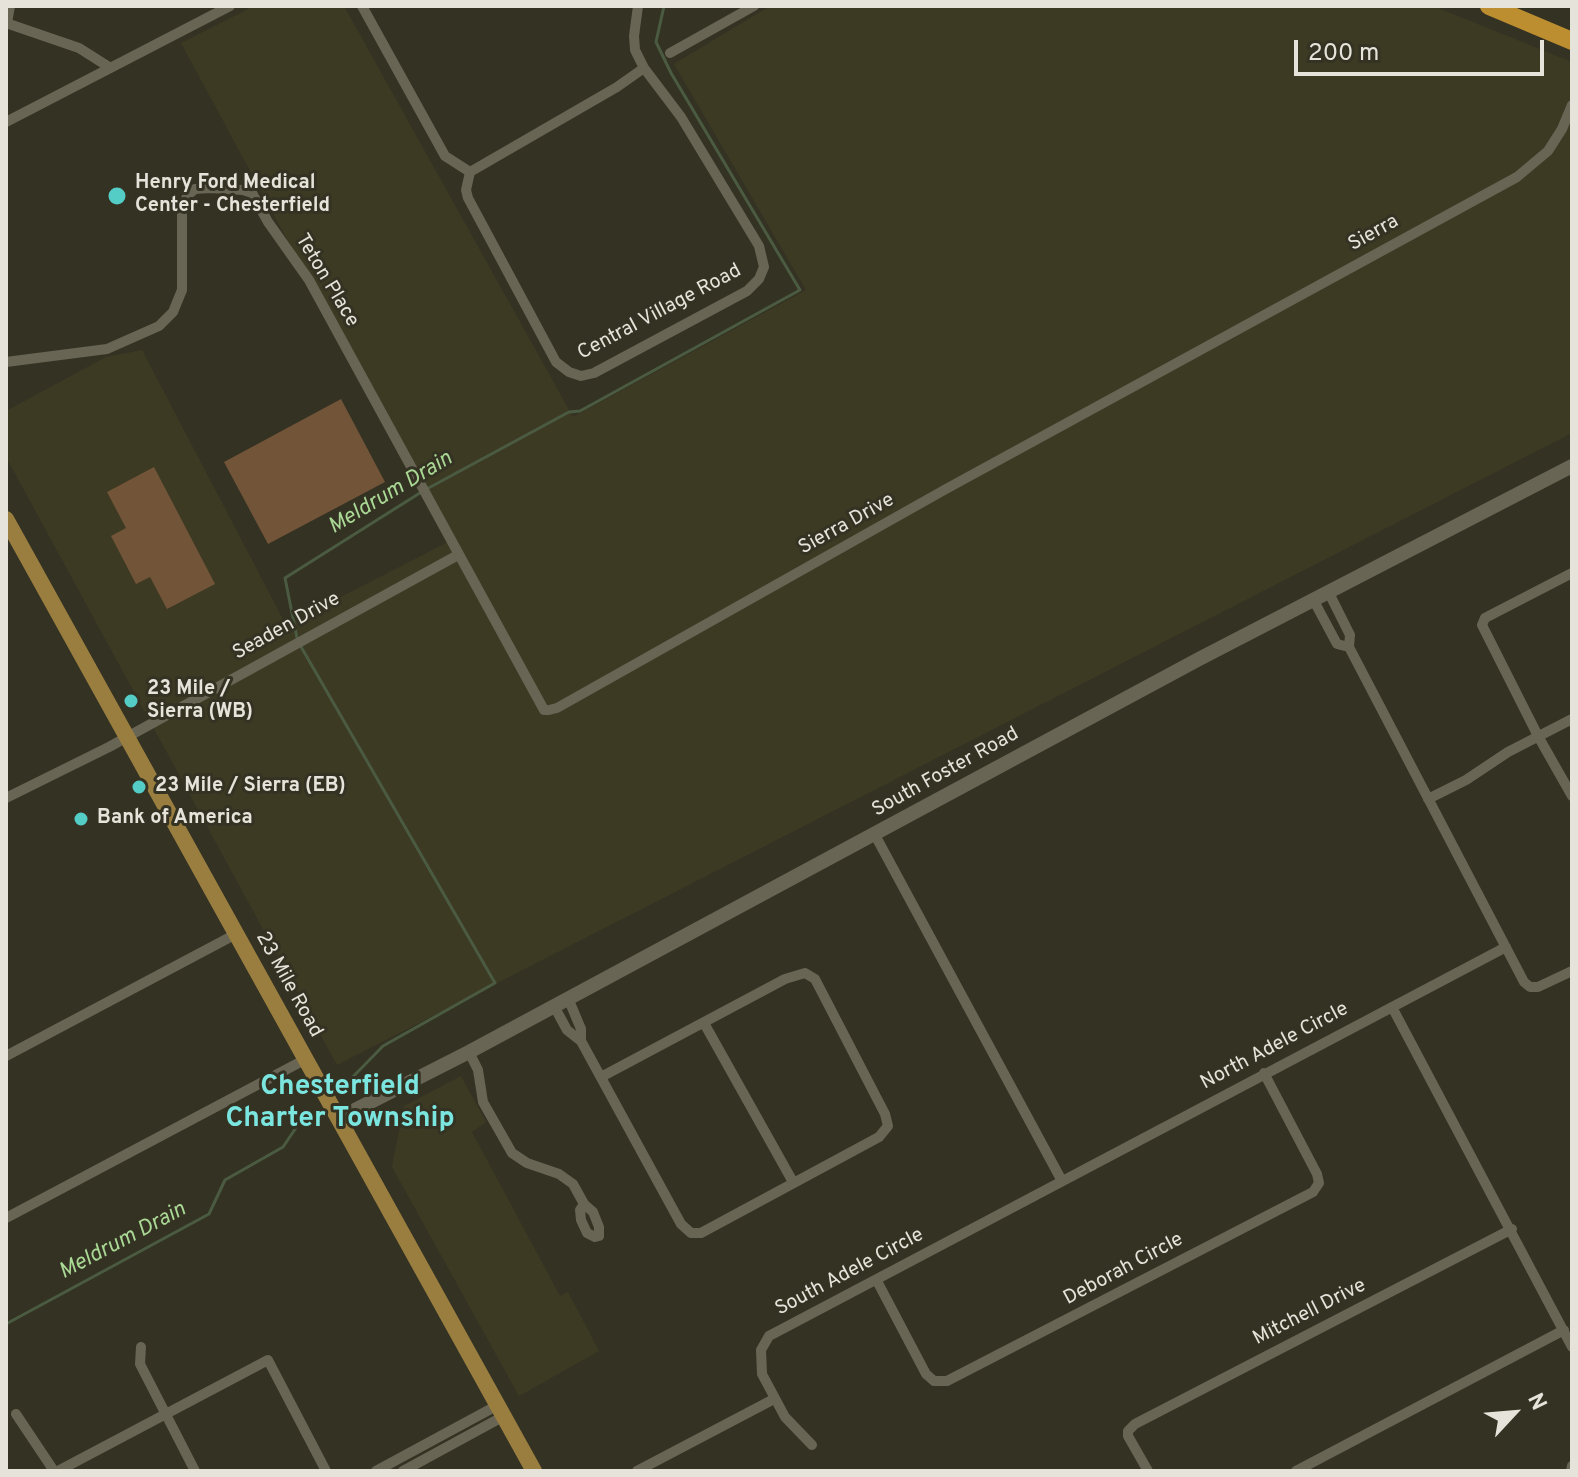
<!DOCTYPE html>
<html>
<head>
<meta charset="utf-8">
<style>
	body { margin:0 }
	#map { position:relative; width:1578px; height:1477px; overflow:hidden; background:#343223; font-family:Overpass,sans-serif }
	canvas { display:block }
	.frame { position:absolute; inset:0; border:8px solid #e5e3da; pointer-events:none }
	.north { position:absolute; left:1474px; top:1373px; width:80px; height:80px; -webkit-text-stroke:6px #343223; paint-order:stroke; rotate:64deg; font-size:22px; font-weight:700; line-height:32px; text-align:center; color:#e5e3da }
	.north::after { content:''; display:block; margin:auto; width:28px; height:36px; background:#e5e3da; clip-path:polygon(50% 0,100% 100%,50% 72%,0 100%) }
	.scale { position:absolute; left:1294px; top:40px; width:250px; height:36px; box-sizing:border-box; border:4px solid #e5e3da; border-top:0; padding-left:10px; font-size:24px; line-height:28px; white-space:nowrap; color:#e5e3da; -webkit-text-stroke:6px #343223; paint-order:stroke }
</style>
</head>
<body>
<div id="map">
<canvas width="1578" height="1477"></canvas>
<div class="frame"></div>
<div class="north">N</div>
<div class="scale">200 m</div>
</div>
<script>
const context = document.querySelector('canvas').getContext('2d');
context.lineJoin = 'round';
function paint(path, color) { context.fillStyle = color; context.fill(path, 'evenodd'); }
const shape = rows => new Path2D(rows.map(r => 'M' + r).join(''));
function stroke(path, color, width, dash) { context.strokeStyle = color; context.lineWidth = width; context.lineCap = dash ? 'butt' : 'round'; context.setLineDash(dash || []); context.stroke(path); }
function write(font, color, halo, rows, align = 'center') {
  context.font = font + ' Overpass,sans-serif'; context.lineWidth = 6; context.setLineDash([]); context.textBaseline = 'middle'; context.strokeStyle = halo; context.fillStyle = color; for (const [text, x, y, turn = 0] of rows) {
    context.save(); context.translate(x, y); context.rotate((+turn || 0) * Math.PI / 180); context.textAlign = isNaN(turn) ? turn : align; if (halo) context.strokeText(text, 0, 0); context.fillText(text, 0, 0); context.restore();
  }
}
paint(shape([
	[254,6,344,6,573,417,806,290,674,64,770,6,1433,6,1572,62,1572,433,337,1065,6,457,6,411,106,357,142,350,286,625,450,541,181,43],
	[461,1076,486,1122,472,1132,560,1296,568,1292,599,1351,519,1396,392,1167,404,1106]
]), '#3d3a24');
paint(shape([
	[341,399,385,482,268,544,224,462],
	[154,467,215,584,167,609,150,577,136,584,111,536,126,528,107,492]
]), '#725438');
stroke(shape([
	[297,638,285,578,423,491,569,412,580,411,800,290,671,73,656,42,664,6],
	[300,645,495,983,383,1046,343,1087],
	[6,1324,209,1214,225,1180,283,1147,308,1110]
]), '#4a5b41', 3);
stroke(shape([
	[362,6,445,156,470,172,466,190,468,198,556,362,569,372,581,376,594,373,747,291,759,279,764,267,759,246,681,117,644,68,635,50,634,36,638,6],
	[6,23,79,48,109,67],
	[7,23,10,6],
	[670,53,754,6],
	[6,122,230,6],
	[470,172,617,87,644,68],
	[6,362,107,349,159,326,173,312,182,290,182,210,187,196,195,189,210,188,243,190,252,193,268,222,309,280,544,710,549,710,557,708,946,489,1517,177,1548,151,1562,129,1572,105],
	[1572,573,1485,618,1482,625,1538,736,1572,796],
	[1314,601,1337,644,1349,647,1350,635,1329,593],
	[1349,647,1524,982,1530,987,1538,987,1572,971],
	[6,798,109,747,458,555],
	[1428,799,1466,780,1508,752,1572,719],
	[875,835,1062,1181],
	[554,1006,567,1030,581,1041,581,1029,568,998],
	[1392,1007,1572,1347],
	[704,1023,793,1182],
	[581,1041,681,1224,691,1233,701,1233,879,1137,888,1126,885,1114,815,979,805,973,785,979,601,1077],
	[469,1052,478,1070,483,1102,512,1153,527,1163,559,1174,573,1184,584,1204,593,1212,599,1227,599,1236,595,1237,587,1233,581,1220,580,1210,584,1204],
	[6,1056,236,934],
	[6,1218,306,1059],
	[877,1281,926,1374,934,1381,947,1381,1313,1192,1319,1183,1317,1174,1264,1073],
	[141,1347,140,1364,195,1471],
	[16,1414,54,1471],
	[812,1445,785,1417,762,1374,761,1350,769,1336,1506,947],
	[58,1471,268,1360,326,1471],
	[376,1471,498,1405],
	[403,1471,504,1416],
	[637,1471,774,1399],
	[1148,1471,1128,1436,1128,1431,1135,1424,1512,1229],
	[1296,1471,1564,1330],
	[1571,1471,1572,1466]
]), '#686555', 10);
stroke(shape([
	[339,1118,469,1052,1199,659,1572,466]
]), '#686555', 14);
stroke(shape([
	[6,519,534,1471]
]), '#9a7e3f', 16);
stroke(shape([
	[1489,6,1572,41]
]), '#bc8e30', 18);
for (const [x, y, r, color] of [
	[117,196,10,"#54cdc7"],
	[131,701,8,"#54cdc7"],
	[139,787,8,"#54cdc7"],
	[81,819,8,"#54cdc7"]
]) { const dot = new Path2D(); dot.arc(x, y, r, 0, 2 * Math.PI); context.fillStyle = color; context.fill(dot); stroke(dot, '#343223', 3); }
write('bold 20px', '#e5e3da', '#343223', [
	["Henry Ford Medical",135,184],
	["Center - Chesterfield",135,207],
	["23 Mile /",147,690],
	["Sierra (WB)",147,713],
	["23 Mile / Sierra (EB)",155,787],
	["Bank of America",97,819]
], 'left');
write('20px', '#e5e3da', '#343223', [
	["Sierra",1374,234,-29],
	["Teton Place",326,281,59],
	["Central Village Road",660,313,-28],
	["Sierra Drive",847,525,-29],
	["Seaden Drive",287,627,-29],
	["South Foster Road",946,773,-29],
	["23 Mile Road",288,985,61],
	["North Adele Circle",1275,1047,-28],
	["Deborah Circle",1124,1270,-28],
	["South Adele Circle",850,1273,-28],
	["Mitchell Drive",1310,1313,-27]
]);
write('italic 22px', '#aad895', '#343223', [
	["Meldrum Drain",391,494,-31],
	["Meldrum Drain",123,1242,-28]
]);
write('bold 28px', '#7be6e0', '#343223', [
	["Chesterfield",340,1088],
	["Charter Township",340,1120]
]);
</script>
</body>
</html>
